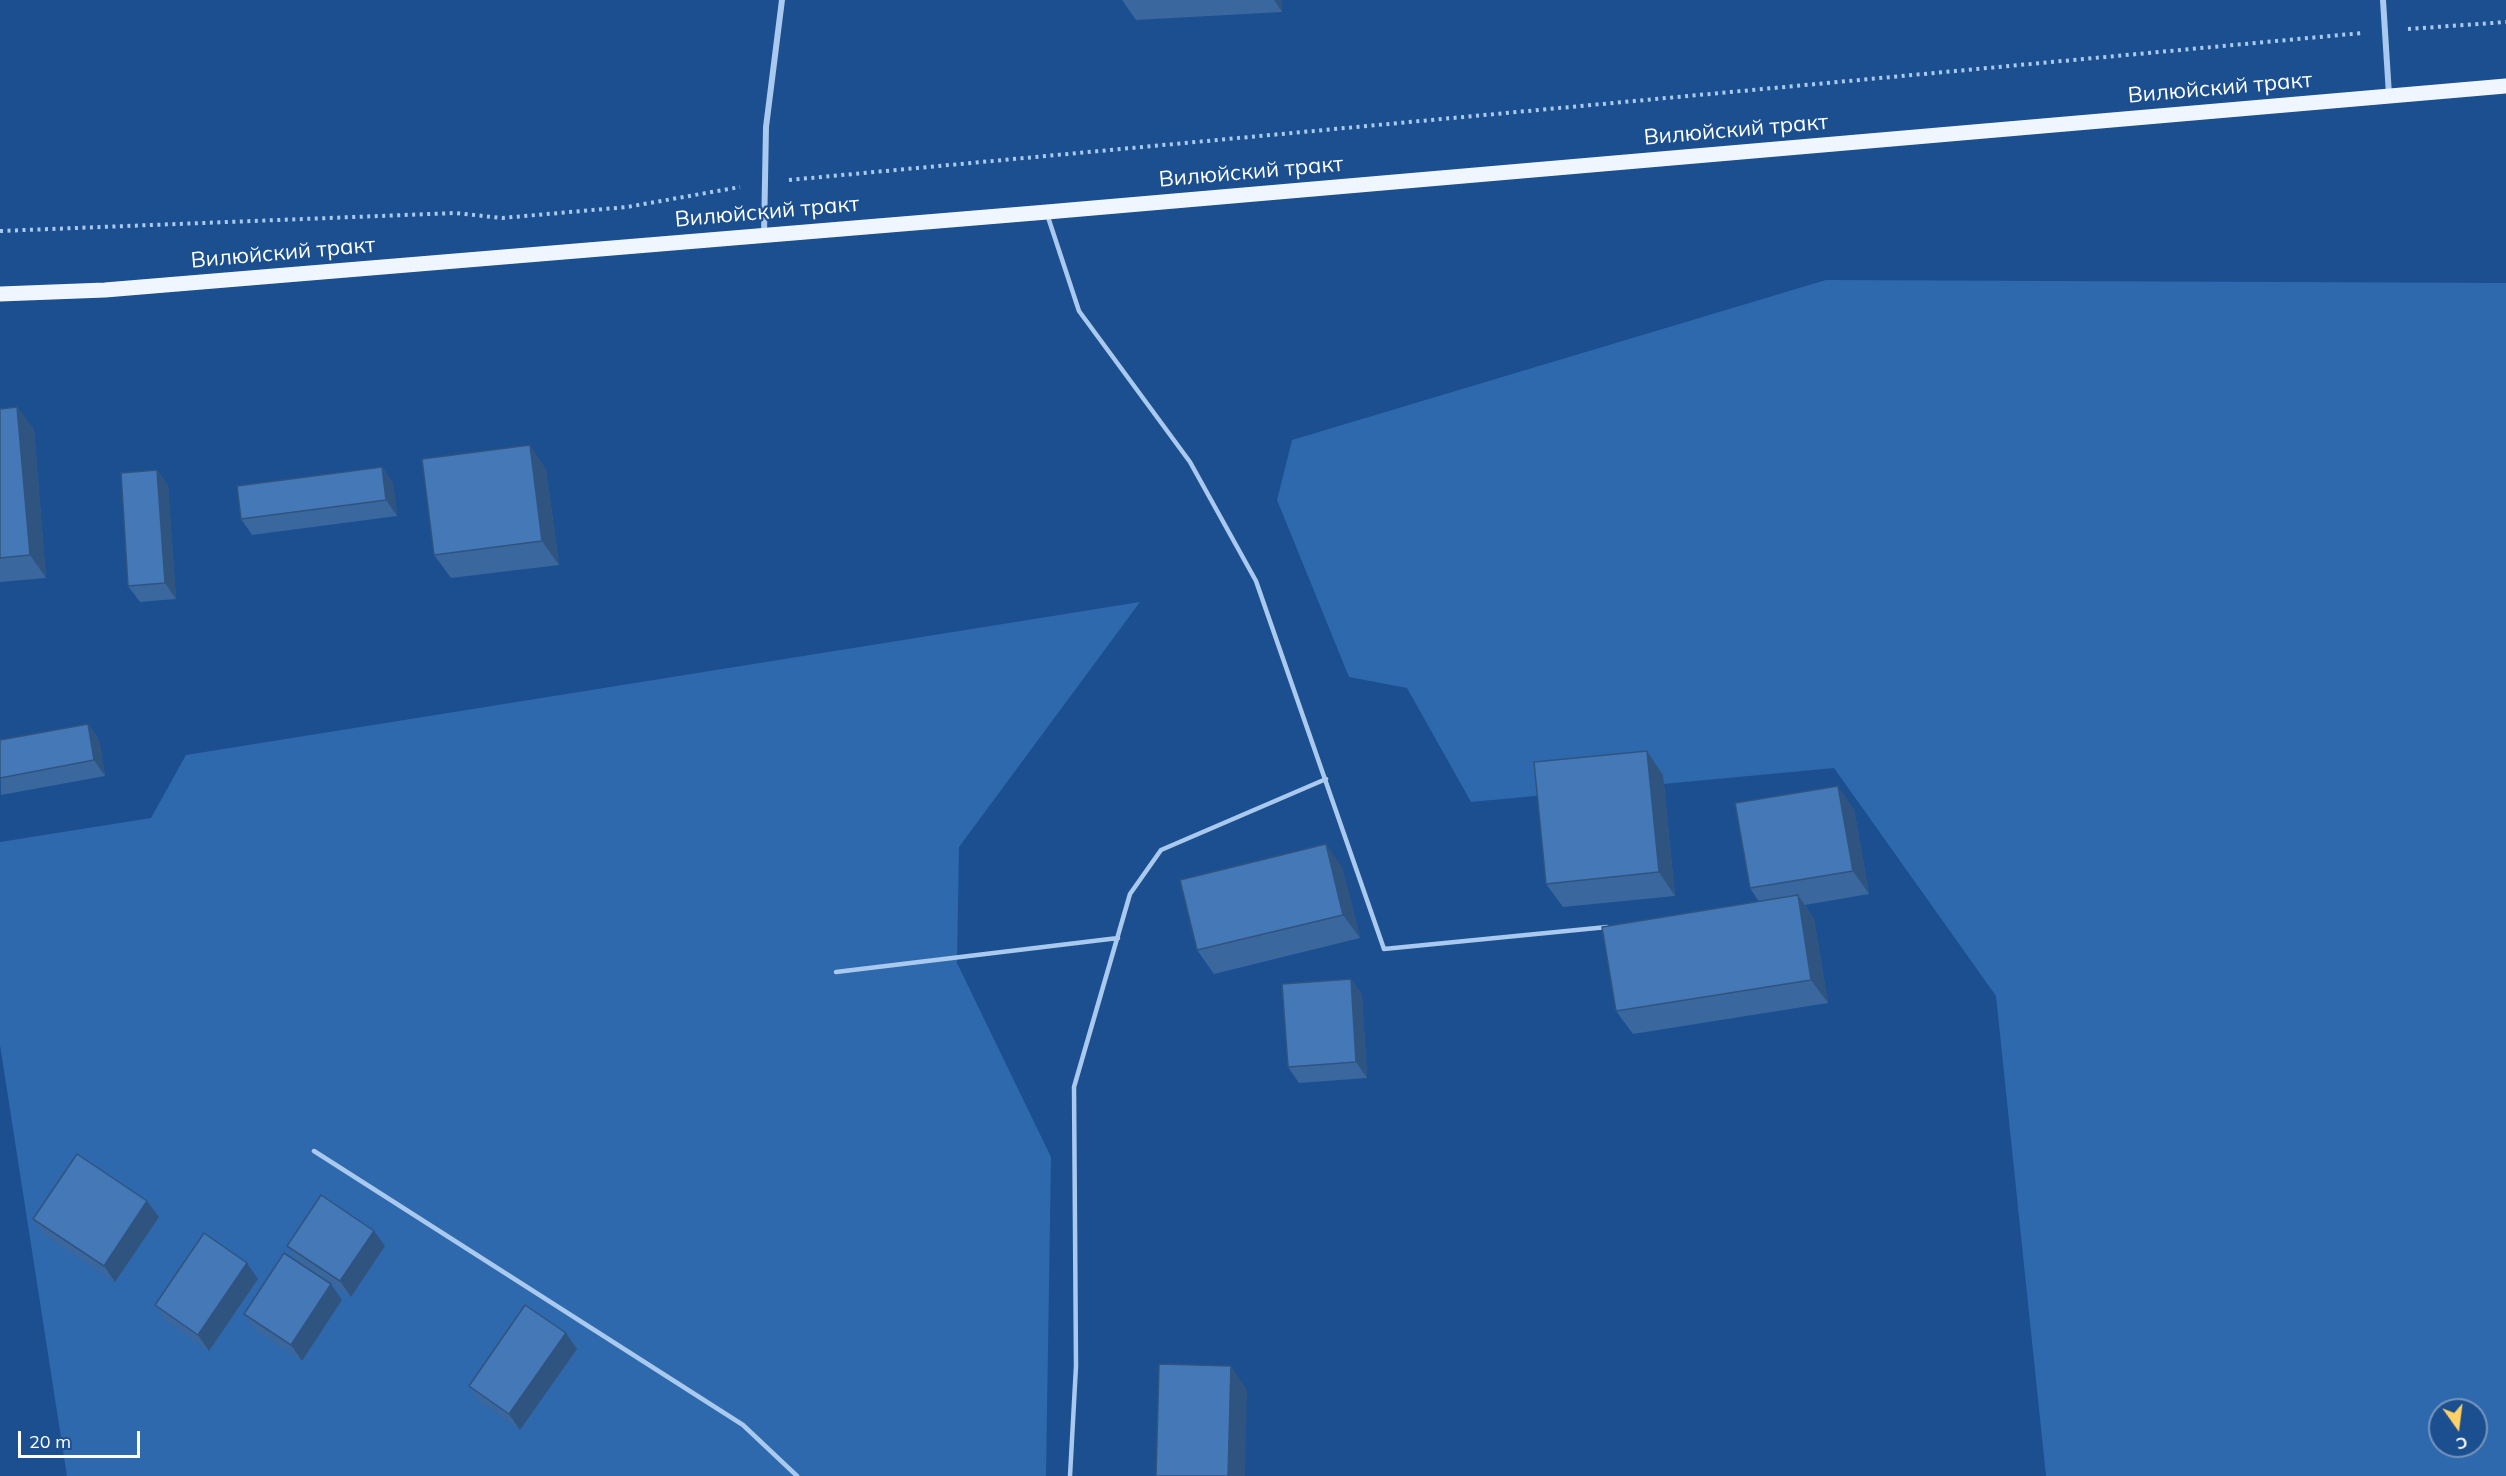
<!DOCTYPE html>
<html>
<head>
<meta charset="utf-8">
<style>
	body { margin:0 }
	#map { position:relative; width:2506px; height:1476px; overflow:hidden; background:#1b4f8f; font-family:Mulish,sans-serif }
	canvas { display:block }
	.north { position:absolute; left:2428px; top:1398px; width:60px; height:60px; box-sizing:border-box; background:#1b4f8f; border:2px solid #7695bc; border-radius:50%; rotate:166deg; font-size:16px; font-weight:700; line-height:24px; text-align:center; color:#fff }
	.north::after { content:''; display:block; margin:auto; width:21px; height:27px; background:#ffd166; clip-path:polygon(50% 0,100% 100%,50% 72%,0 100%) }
	.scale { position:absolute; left:18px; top:1431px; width:122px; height:27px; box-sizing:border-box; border:3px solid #fff; border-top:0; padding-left:8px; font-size:18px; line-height:21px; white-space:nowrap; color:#fff; -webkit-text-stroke:4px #1b4f8f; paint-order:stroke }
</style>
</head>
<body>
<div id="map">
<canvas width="2506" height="1476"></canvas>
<div class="north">С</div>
<div class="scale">20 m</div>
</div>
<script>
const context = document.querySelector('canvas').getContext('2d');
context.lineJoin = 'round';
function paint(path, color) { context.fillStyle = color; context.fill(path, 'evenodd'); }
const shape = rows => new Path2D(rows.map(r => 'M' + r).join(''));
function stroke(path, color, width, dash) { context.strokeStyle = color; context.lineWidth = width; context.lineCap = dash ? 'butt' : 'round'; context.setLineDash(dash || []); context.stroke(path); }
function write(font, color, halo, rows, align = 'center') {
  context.font = font + ' Mulish,sans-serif'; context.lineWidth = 4.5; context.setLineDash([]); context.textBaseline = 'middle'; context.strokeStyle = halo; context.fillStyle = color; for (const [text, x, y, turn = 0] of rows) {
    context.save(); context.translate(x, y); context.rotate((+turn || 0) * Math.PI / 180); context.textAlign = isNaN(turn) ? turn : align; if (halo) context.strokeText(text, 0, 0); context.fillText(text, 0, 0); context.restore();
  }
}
paint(shape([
	[1826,280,2506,283,2506,1476,2046,1476,1996,996,1834,768,1471,802,1407,688,1349,677,1277,500,1292,440],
	[2440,1410,2476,1410,2476,1446,2440,1446],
	[1140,602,959,847,957,963,1051,1157,1046,1476,67,1476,0,1045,0,842,151,818,186,755]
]), '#2e69ad');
stroke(shape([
	[2408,29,2506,22],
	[789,180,2362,33],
	[0,231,455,213,502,218,627,207,740,187]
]), '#a9c9ee', 4, [3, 4.5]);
stroke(shape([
	[1047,214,1079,311,1190,462,1256,581,1384,949,1607,927],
	[836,972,1118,938],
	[314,1151,743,1425,797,1476],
	[1070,1476,1076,1366,1074,1087,1130,894,1161,850,1326,779]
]), '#a9c9ee', 4.5);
stroke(shape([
	[2383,0,2389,95],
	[764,234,766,127,782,0]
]), '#a9c9ee', 6);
stroke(shape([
	[0,294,105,290,1047,212,2506,86]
]), '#f0f6ff', 15);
paint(shape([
	[1122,0,1282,0,1282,12,1136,20],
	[17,407,34,430,46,578,0,582,0,409],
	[382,467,393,483,397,516,252,535,241,519],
	[546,469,559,565,451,578,434,555],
	[157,470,168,486,176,599,140,602,128,586],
	[88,724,99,740,105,776,1,795,0,740],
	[1663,775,1675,896,1563,907,1546,884],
	[1854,809,1869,894,1805,905,1814,919,1828,1003,1633,1034,1616,1011,1759,902,1750,888],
	[1342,867,1360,938,1214,974,1197,950],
	[1351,979,1362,995,1367,1078,1299,1083,1288,1067],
	[159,1217,115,1282,44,1235,33,1219],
	[287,1246,385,1246,351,1297,298,1262],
	[258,1279,209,1351,166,1321,155,1305],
	[331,1284,342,1300,302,1361,255,1330,244,1314],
	[566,1333,577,1349,520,1430,480,1402,469,1386]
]), '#3a679d');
paint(shape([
	[1274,0,1282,0,1282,12],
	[17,407,34,430,46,578,30,555],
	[530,445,546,469,559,565,542,541],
	[382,467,393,483,397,516,386,500],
	[157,470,168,486,176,599,165,583],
	[88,724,99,740,105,776,94,760],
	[1647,751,1663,775,1675,896,1659,872],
	[1838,786,1854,809,1869,894,1853,871],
	[1326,844,1342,867,1360,938,1343,915],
	[1798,895,1814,919,1828,1003,1811,980],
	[1351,979,1362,995,1367,1078,1356,1062],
	[147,1201,159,1217,115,1282,104,1266],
	[374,1231,385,1246,351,1297,340,1281],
	[247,1263,258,1279,209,1351,198,1335],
	[331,1284,342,1300,302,1361,291,1345],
	[566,1333,577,1349,520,1430,509,1414],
	[1231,1366,1247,1390,1245,1476,1228,1476]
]), '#305480');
const building = shape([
	[17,407,30,555,0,558,0,409,17,407],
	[530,445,542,541,434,555,422,459,530,445],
	[382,467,386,500,241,519,237,486,382,467],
	[157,470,165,583,128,586,121,473,157,470],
	[88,724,94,760,0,778,0,740,88,724],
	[1647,751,1659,872,1546,884,1534,762,1647,751],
	[1838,786,1853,871,1750,888,1735,803,1838,786],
	[1326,844,1343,915,1197,950,1180,880,1326,844],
	[1798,895,1811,980,1616,1011,1602,927,1798,895],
	[1351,979,1356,1062,1288,1067,1282,984,1351,979],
	[77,1154,147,1201,104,1266,33,1219,77,1154],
	[321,1195,374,1231,340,1281,287,1246,321,1195],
	[204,1233,247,1263,198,1335,155,1305,204,1233],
	[284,1253,331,1284,291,1345,244,1314,284,1253],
	[525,1305,566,1333,509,1414,469,1386,525,1305],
	[1159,1364,1231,1366,1228,1476,1156,1476,1159,1364]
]);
paint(building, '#4478b7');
stroke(building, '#305480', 1.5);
write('22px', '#fff', '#1b4f8f', [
	["Вилюйский тракт",2220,88,-5],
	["Вилюйский тракт",1736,130,-5],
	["Вилюйский тракт",1251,172,-5],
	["Вилюйский тракт",767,212,-5],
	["Вилюйский тракт",283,253,-5]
]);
</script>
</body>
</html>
